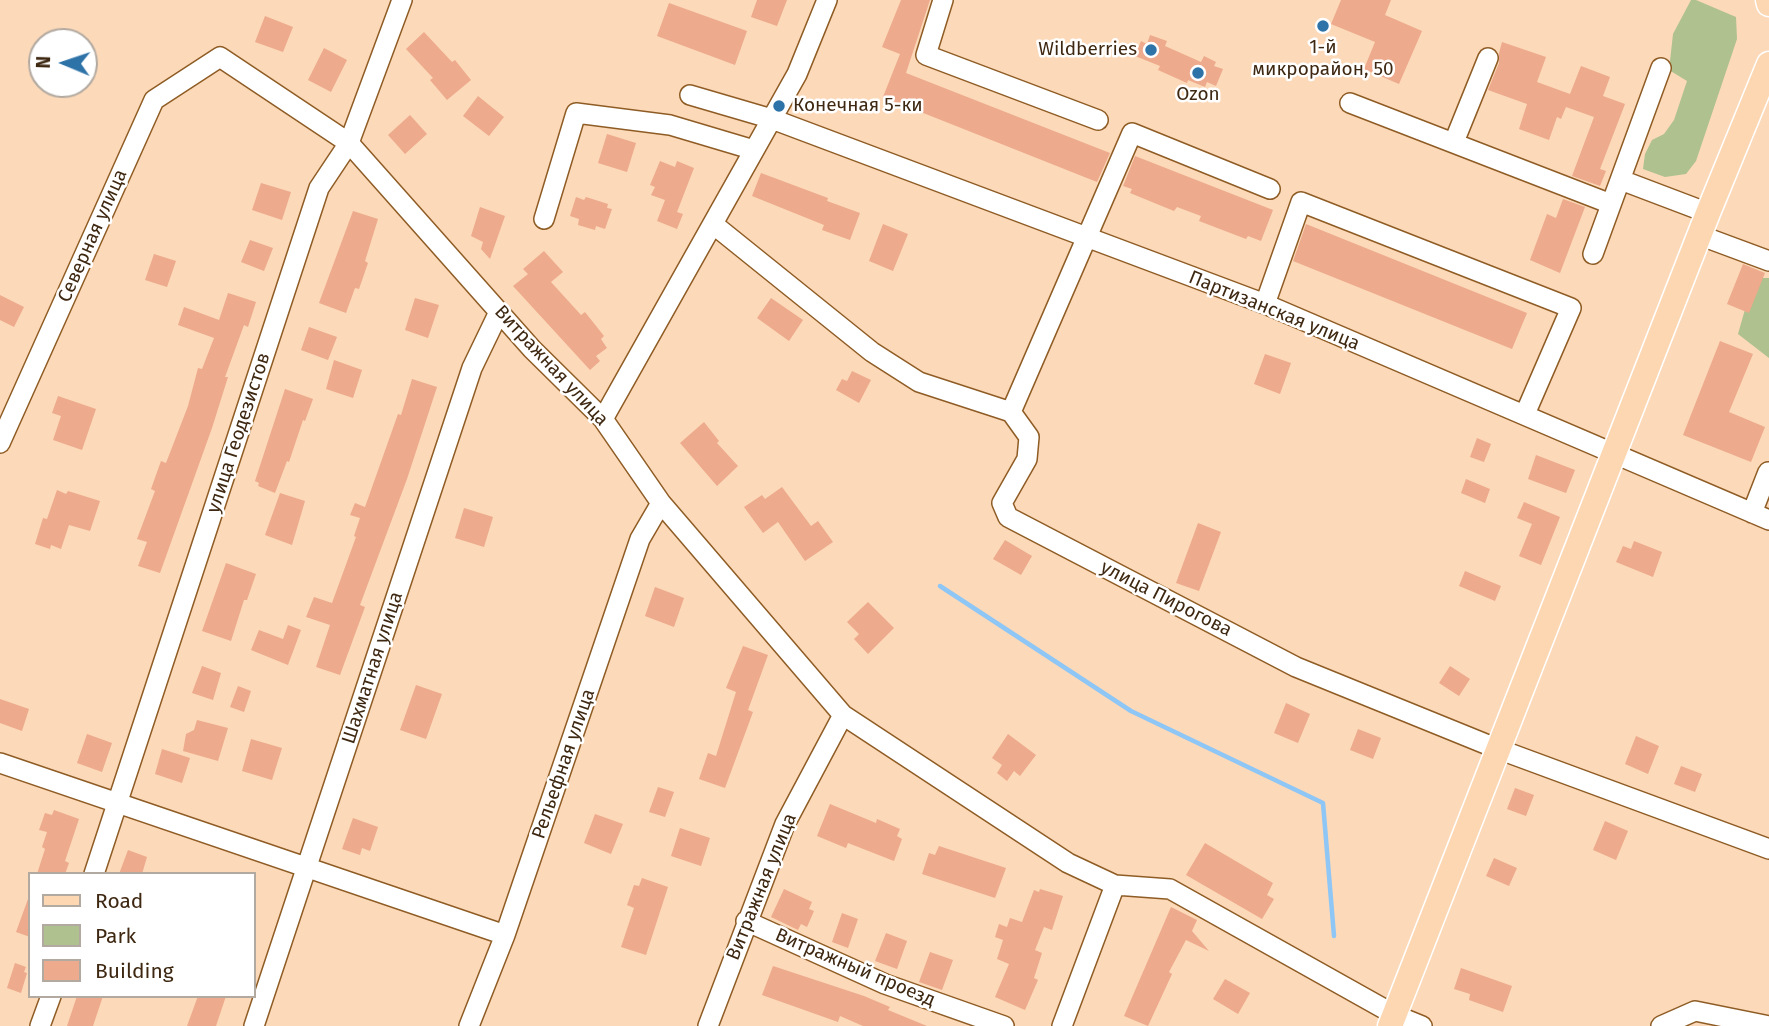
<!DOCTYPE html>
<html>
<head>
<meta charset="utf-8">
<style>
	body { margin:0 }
	#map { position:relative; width:1769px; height:1026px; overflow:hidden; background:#fcd9b9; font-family:"Fira Sans",sans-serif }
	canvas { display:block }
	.legend { position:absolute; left:28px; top:872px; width:228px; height:126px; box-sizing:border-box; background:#fff; border:2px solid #b2a9a0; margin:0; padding:9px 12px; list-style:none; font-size:21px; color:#3e2812 }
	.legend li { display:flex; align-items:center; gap:14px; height:35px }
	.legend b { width:35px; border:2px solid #b2a9a0 }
	.north { position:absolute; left:28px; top:28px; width:70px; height:70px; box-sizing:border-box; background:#fff; border:2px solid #b2a9a0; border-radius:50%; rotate:272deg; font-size:19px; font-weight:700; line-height:28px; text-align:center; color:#3e2812 }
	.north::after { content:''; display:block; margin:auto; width:24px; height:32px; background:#2e73a8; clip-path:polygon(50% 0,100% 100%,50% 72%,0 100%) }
</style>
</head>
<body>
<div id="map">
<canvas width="1769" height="1026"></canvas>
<ul class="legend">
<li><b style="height:9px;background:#fcd7b2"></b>Road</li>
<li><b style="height:19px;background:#aec18f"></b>Park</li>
<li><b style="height:19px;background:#edaa8c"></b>Building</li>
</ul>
<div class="north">N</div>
</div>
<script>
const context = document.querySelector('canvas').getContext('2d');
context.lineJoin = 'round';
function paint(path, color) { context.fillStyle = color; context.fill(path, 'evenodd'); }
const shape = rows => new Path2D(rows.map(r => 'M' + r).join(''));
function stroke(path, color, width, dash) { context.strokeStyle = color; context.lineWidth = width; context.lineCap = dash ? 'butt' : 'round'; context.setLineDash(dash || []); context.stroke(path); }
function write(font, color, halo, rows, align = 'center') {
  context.font = font + ' "Fira Sans",sans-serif'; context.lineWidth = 5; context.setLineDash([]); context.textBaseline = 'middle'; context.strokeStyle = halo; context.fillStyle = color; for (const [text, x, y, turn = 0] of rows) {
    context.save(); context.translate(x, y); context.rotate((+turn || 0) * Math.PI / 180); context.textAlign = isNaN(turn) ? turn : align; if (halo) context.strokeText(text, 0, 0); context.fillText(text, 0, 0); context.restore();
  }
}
paint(shape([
	[1691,0,1696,0,1736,17,1737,39,1696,161,1686,174,1665,177,1643,169,1645,154,1652,140,1664,134,1674,120,1687,81,1669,70,1673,34],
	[1754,278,1769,278,1769,358,1738,334]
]), '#aec18f');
stroke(shape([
	[940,586,1131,711,1323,803,1334,936]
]), '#8ec6f6', 4.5);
paint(shape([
	[757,0,787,0,777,26,751,17],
	[901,0,930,0,906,73,1110,153,1097,182,883,97,900,54,882,47],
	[1341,0,1391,0,1385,15,1422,31,1399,84,1364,69,1375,42,1331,24],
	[669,3,747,31,735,65,657,36],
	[265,16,293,27,283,52,255,42],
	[424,32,452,62,455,60,471,80,447,100,430,80,433,78,406,49],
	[1150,35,1167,41,1165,46,1201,62,1204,56,1216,62,1214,66,1223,69,1216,86,1207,82,1205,87,1188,80,1187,83,1158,70,1160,66,1135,56,1141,41,1147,44],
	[1502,42,1546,57,1537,82,1570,94,1581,66,1610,77,1603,96,1625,104,1600,169,1606,171,1600,186,1572,176,1594,117,1566,107,1561,119,1557,117,1549,140,1519,129,1527,104,1488,90,1499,63,1499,53],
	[324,48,347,60,331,92,308,80],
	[478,96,504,117,489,136,463,116],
	[410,115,427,134,405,154,388,135],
	[607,134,636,143,627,172,598,163],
	[1135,156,1273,210,1261,241,1248,236,1246,239,1199,221,1201,216,1177,207,1174,211,1130,193,1132,189,1123,186],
	[660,161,675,167,677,161,694,168,677,212,683,214,677,229,657,221,665,200,651,195,655,187,650,185],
	[761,173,828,198,827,201,860,213,850,240,822,230,824,225,752,196],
	[261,183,291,192,282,220,252,210],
	[576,197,584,200,586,197,608,204,607,208,612,209,605,229,596,226,595,230,578,225,579,219,570,216],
	[1563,199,1585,207,1560,273,1530,260,1547,214,1556,218],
	[480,207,505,216,490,259,481,249,483,242,471,236],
	[353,211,378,219,365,261,368,263,359,289,355,288,346,313,319,303],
	[883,224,908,234,893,271,869,261],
	[1306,224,1527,313,1512,349,1293,261],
	[250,240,273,248,264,271,241,262],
	[544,251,563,272,551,282,581,315,585,312,604,336,601,339,607,348,596,356,600,361,590,370,513,286,528,274,523,269],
	[154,254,176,261,167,287,145,280],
	[1743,264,1765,273,1749,313,1727,304],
	[228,293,256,302,248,327,244,325,225,377,228,377,212,428,160,573,138,566,147,542,137,539,155,491,151,489,161,461,166,463,188,406,198,368,202,369,214,338,178,325,184,307,219,320],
	[0,295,24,307,14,327,0,320],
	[415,298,439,305,428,338,405,330],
	[771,298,803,320,789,341,757,318],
	[309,327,337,337,328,360,301,350],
	[1720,341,1753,354,1729,412,1765,427,1751,462,1683,435],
	[1265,354,1291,363,1280,394,1254,384],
	[334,360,362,370,353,398,326,389],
	[852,371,871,380,859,403,836,390,842,379,847,381],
	[412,379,437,387,407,479,360,605,365,607,340,675,316,667,330,625,306,617,314,597,332,603,356,537,354,536,360,518,350,515,355,503,365,507,398,414,401,415],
	[285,389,313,399,305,421,303,420,289,462,287,461,275,493,258,486,259,483,255,481],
	[58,396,96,409,82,450,53,440,61,416,52,413],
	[704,422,719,441,717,443,738,466,717,486,680,443],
	[1477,438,1491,444,1484,462,1470,457],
	[1536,455,1575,470,1566,493,1528,479],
	[1466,479,1490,489,1485,503,1461,493],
	[782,487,811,526,818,521,833,542,805,561,778,522,763,533,744,507,762,495,765,499],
	[57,490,66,494,68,491,100,501,90,531,69,525,61,549,51,545,50,549,35,544,43,518,47,519],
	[280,493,305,501,292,545,265,535],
	[1524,502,1560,517,1541,565,1519,556,1532,524,1517,518],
	[464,508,493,517,484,547,455,538],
	[1198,523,1221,532,1199,591,1176,583],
	[1005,540,1032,556,1021,575,993,559],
	[1634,541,1662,552,1653,577,1616,562,1623,546,1631,549],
	[226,563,256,574,247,600,244,600,231,641,202,631],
	[1465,571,1501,586,1495,601,1459,586],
	[655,587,684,598,674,627,645,616],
	[868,602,894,628,868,654,854,639,859,634,847,622],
	[288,625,301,630,288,665,251,650,259,630,283,639],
	[743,646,768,655,748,710,753,712,725,788,699,779,708,753,716,756,736,692,726,688],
	[202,666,221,673,213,700,192,693],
	[1450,666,1470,679,1459,696,1439,683],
	[416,685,442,694,426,739,400,730],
	[238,686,251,691,244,712,230,707],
	[0,699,29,709,22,731,0,723],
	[1286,703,1310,714,1298,743,1274,733],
	[197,720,228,728,218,761,183,751,186,734,194,730],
	[1358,729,1381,738,1373,759,1350,750],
	[87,734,112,743,102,772,77,763],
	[1008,734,1036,755,1020,776,1014,771,1007,781,997,773,1002,765,992,758],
	[1636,736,1659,746,1648,774,1625,764],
	[251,739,282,748,272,780,242,771],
	[162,749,190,758,182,783,155,774],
	[1681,766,1702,774,1695,792,1674,784],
	[658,787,674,792,665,817,649,812],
	[1515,788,1534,795,1526,816,1507,809],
	[830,804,876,823,877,819,900,829,897,836,902,839,894,861,848,843,846,848,817,836],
	[54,810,79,819,65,861,69,863,65,874,37,874,45,849,42,847,47,832,39,830,45,813,52,815],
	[595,814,623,824,611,854,584,843],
	[353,818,378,827,370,851,362,848,360,855,342,849],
	[1605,821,1628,831,1616,860,1593,850],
	[680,828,710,838,701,866,671,856],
	[1205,843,1273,883,1267,895,1274,899,1262,919,1186,875],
	[939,846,1006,868,995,898,922,874,929,853,935,855],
	[128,850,147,857,142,874,119,874],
	[1494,858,1517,868,1509,886,1486,876],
	[642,878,668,887,646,955,621,947,634,908,627,905,634,885,639,886],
	[784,889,812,902,809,909,814,911,807,927,801,924,798,930,771,917],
	[1040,889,1063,896,1052,930,1044,927,1035,950,1042,953,1034,978,1038,980,1025,1010,995,997,1009,964,997,959,1003,940,995,937,999,924,1007,927,1010,918,1022,922,1034,890,1039,892],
	[28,899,30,899,30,937,16,932],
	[1171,907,1197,920,1192,931,1209,951,1186,940,1169,972,1172,974,1148,1026,1124,1016],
	[842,913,858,919,848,948,832,942],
	[886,933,907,941,897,969,875,961],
	[930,952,953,960,942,990,919,982],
	[15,963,26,967,24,972,27,973,21,993,7,988],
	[773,966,864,996,890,1007,888,1010,927,1026,863,1026,840,1016,838,1022,762,995],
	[1461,968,1512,986,1503,1012,1469,1000,1470,994,1454,989],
	[1225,979,1250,993,1238,1014,1213,999],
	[77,996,103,996,93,1026,67,1026],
	[198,996,226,996,216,1026,187,1026]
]), '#edaa8c');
const minor = shape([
	[943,0,926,55,1098,120],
	[690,95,772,119,1265,304,1769,520],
	[1350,103,1611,204],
	[1454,142,1488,58],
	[1621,180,1708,213],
	[544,219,576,113,670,125,754,150],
	[713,224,872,352,919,382,1011,412,1029,437,1027,459,1002,503,1008,517,1296,667,1498,749,1769,849],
	[1699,235,1769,261],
	[1593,254,1661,68],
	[1265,304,1301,202,1571,308,1525,414],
	[1011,412,1132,133,1270,189],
	[603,419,797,74,827,0],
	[0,443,154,100,220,57,349,143,532,349,603,419,661,503,843,715,1068,863,1115,885,1170,889,1395,1015,1422,1026],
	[1752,513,1768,472],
	[0,763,505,935],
	[94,874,319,188,349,143,402,0],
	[746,921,885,984,1004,1026],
	[40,1026,51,996],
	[254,1026,472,368,499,312],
	[469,1026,505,935,640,539,661,503],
	[708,1026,785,824,843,715],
	[1062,1026,1115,885],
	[1661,1026,1695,1011,1769,1026]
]);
const major = shape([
	[1768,0,1769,4],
	[1390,1026,1708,213,1769,64]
]);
stroke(minor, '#8e5c24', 22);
stroke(major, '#fff', 27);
stroke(minor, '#fff', 19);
stroke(major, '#fcd7b2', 24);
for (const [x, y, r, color] of [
	[1323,26,7,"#2e73a8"],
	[1151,50,7,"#2e73a8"],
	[1198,73,7,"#2e73a8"],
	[779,106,7,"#2e73a8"]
]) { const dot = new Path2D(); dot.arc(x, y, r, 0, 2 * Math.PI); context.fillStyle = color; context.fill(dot); stroke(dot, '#fff', 2.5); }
write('19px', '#3e2812', '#fff', [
	["1-й",1323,48],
	["микрорайон, 50",1323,70],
	["Wildberries",1137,50,"right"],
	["Ozon",1198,95],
	["Конечная 5-ки",793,106,"left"]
]);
write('19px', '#3e2812', '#fff', [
	["Северная улица",93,236,-66],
	["Партизанская улица",1274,311,22],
	["Витражная улица",551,366,47],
	["улица Геодезистов",239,433,-72],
	["улица Пирогова",1166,599,27],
	["Шахматная улица",373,668,-72],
	["Рельефная улица",564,764,-71],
	["Витражная улица",762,887,-68],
	["Витражный проезд",855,968,23]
]);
</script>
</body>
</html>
